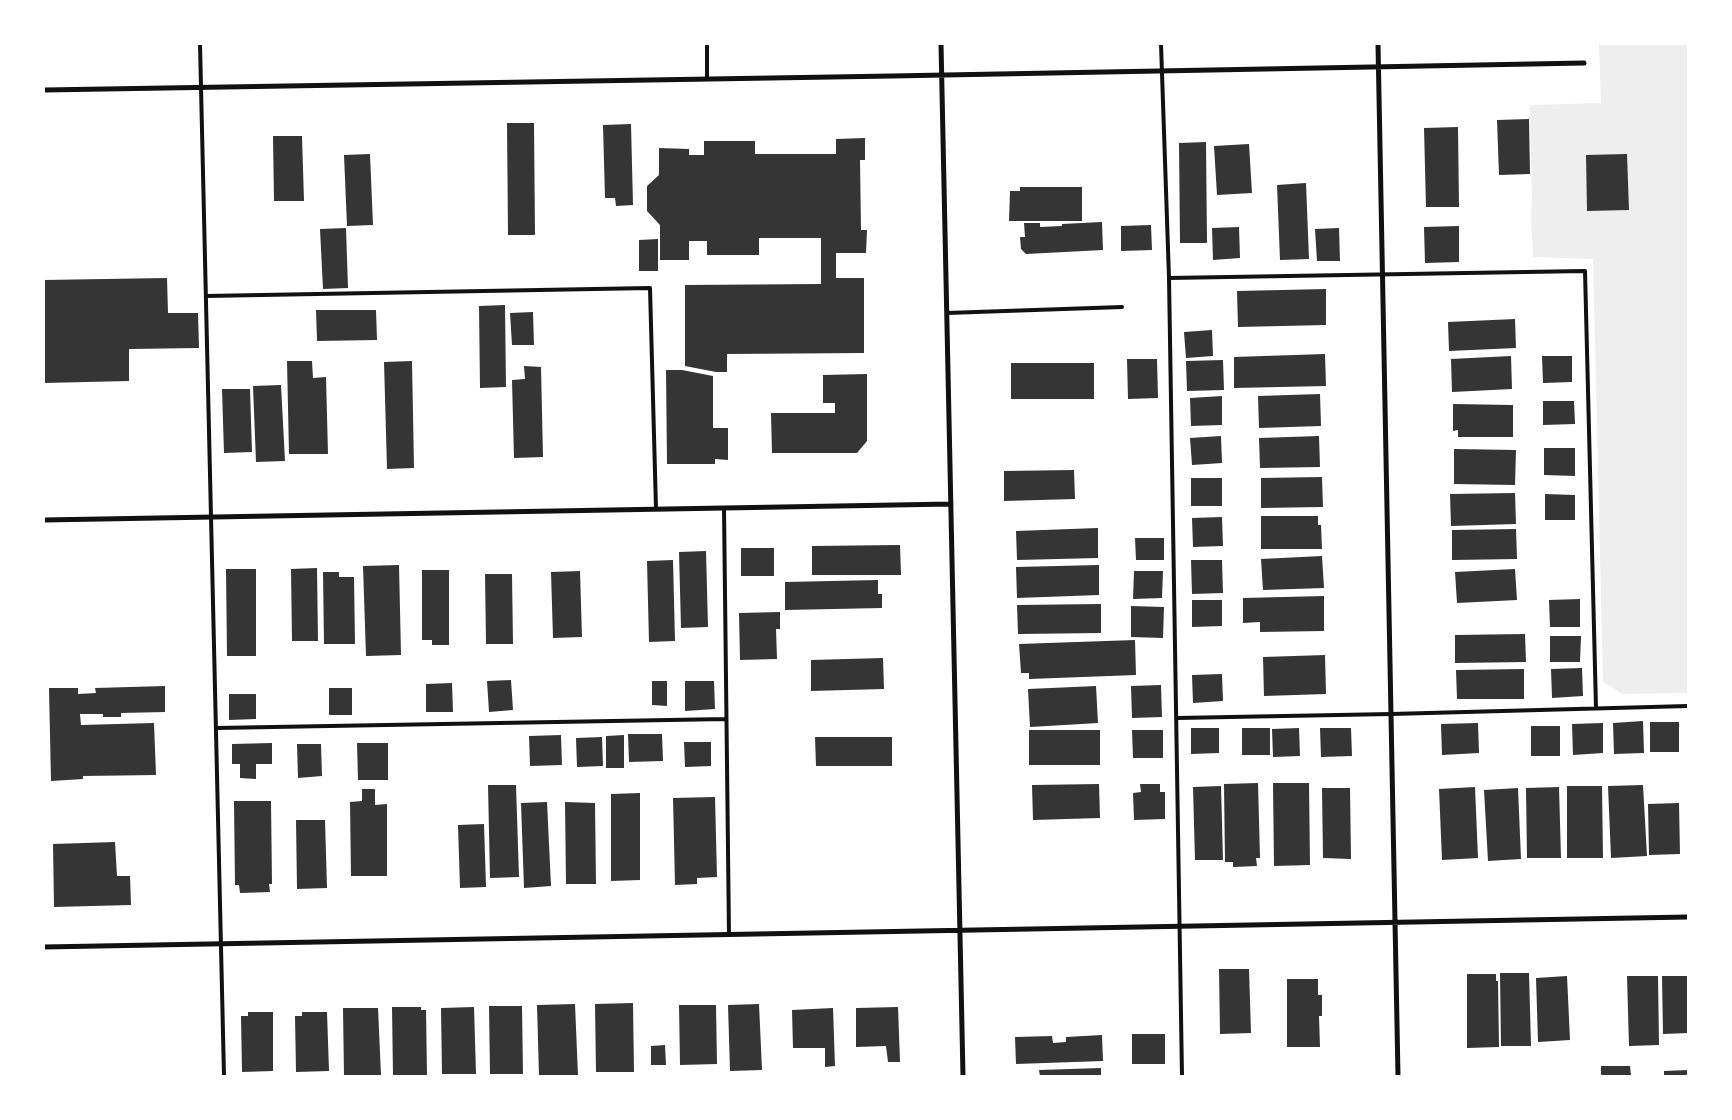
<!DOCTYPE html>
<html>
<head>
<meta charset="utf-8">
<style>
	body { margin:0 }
	#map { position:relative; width:1732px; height:1120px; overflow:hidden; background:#fff; font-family:"Work Sans",sans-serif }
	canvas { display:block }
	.frame { position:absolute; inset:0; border:45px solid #fff; pointer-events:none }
</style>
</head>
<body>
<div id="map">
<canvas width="1732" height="1120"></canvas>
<div class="frame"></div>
</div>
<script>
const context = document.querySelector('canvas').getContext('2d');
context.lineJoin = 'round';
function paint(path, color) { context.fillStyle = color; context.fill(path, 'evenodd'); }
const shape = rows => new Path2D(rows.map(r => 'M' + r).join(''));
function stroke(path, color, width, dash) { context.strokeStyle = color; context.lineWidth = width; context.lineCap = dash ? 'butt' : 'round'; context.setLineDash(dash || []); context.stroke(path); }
paint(shape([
	[1599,44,1688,44,1688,693,1622,694,1603,682,1593,259,1533,257,1531,216,1532,199,1530,105,1601,103]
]), '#eee');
paint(shape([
	[1529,119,1530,174,1499,175,1497,120],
	[507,123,534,123,535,235,508,235],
	[631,124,633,205,616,206,615,198,605,198,603,125],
	[1458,127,1459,207,1426,207,1424,128],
	[273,136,302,136,304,201,274,201],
	[865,138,865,160,860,160,861,230,867,230,866,253,836,253,836,278,864,278,864,353,727,354,727,372,716,372,685,366,685,285,821,284,821,238,759,238,759,255,707,255,707,241,689,241,689,260,660,260,660,225,647,211,647,186,659,175,659,148,689,149,689,155,704,155,704,141,755,141,755,154,836,154,836,139],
	[1206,142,1207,243,1180,243,1179,143],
	[1249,144,1252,193,1217,195,1214,146],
	[370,154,373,225,347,226,344,155],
	[1627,154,1629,210,1587,211,1586,155],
	[1306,183,1309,259,1280,260,1277,185],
	[1020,187,1082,187,1082,221,1009,221,1010,191,1020,191],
	[1102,222,1103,250,1026,254,1021,249,1020,237,1025,237,1024,223,1040,223,1040,227,1062,226,1062,224],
	[1151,225,1152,250,1121,251,1121,226],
	[1459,226,1459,262,1425,263,1424,227],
	[1239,227,1240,258,1213,260,1212,228],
	[346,228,348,288,323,289,320,229],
	[1339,228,1340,261,1317,261,1315,229],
	[658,239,658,271,639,271,639,240],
	[167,278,168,313,198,313,199,348,129,349,129,381,44,383,44,280],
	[1326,289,1326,325,1238,327,1237,291],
	[505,305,506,387,480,388,479,306],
	[316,310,376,310,377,340,317,341],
	[533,312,534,345,512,345,510,313],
	[1515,319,1516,348,1449,351,1448,322],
	[1212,330,1213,356,1186,358,1184,332],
	[1325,354,1326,386,1234,388,1234,357],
	[1511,356,1512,389,1452,392,1451,359],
	[1542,356,1572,356,1572,382,1543,383],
	[1127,359,1157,359,1158,398,1128,399],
	[1223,360,1224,390,1187,391,1186,361],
	[287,361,312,361,313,378,326,377,328,454,289,454],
	[412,361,414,468,387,469,384,362],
	[1011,363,1094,363,1094,399,1011,399],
	[524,366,541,367,543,457,514,458,512,380,525,379],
	[666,370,682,370,713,376,713,428,728,428,728,460,715,459,715,464,667,464],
	[867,374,867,441,857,453,772,453,771,413,835,413,835,403,823,403,823,375],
	[281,385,285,461,256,462,253,386],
	[222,389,250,389,252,452,224,453],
	[1320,394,1321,426,1259,428,1258,396],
	[1222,396,1222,425,1191,426,1190,398],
	[1543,401,1574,401,1575,424,1543,425],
	[1453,404,1513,405,1513,437,1458,437,1458,430,1453,431],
	[1221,436,1222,463,1192,465,1190,438],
	[1319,436,1320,467,1260,468,1259,438],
	[1544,448,1575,448,1575,476,1544,475],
	[1454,449,1516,450,1515,485,1454,484],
	[1074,470,1075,499,1004,501,1004,471],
	[1322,477,1323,507,1261,508,1261,478],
	[1191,478,1222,478,1222,506,1191,506],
	[1515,493,1516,524,1451,526,1450,494],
	[1545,494,1575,495,1575,520,1545,520],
	[1261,516,1318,516,1318,525,1321,525,1322,549,1261,549],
	[1222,517,1223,546,1193,547,1192,518],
	[1098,528,1098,558,1017,560,1016,531],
	[1516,529,1517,559,1452,560,1452,530],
	[1135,538,1164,538,1164,560,1136,560],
	[900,545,901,575,812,575,812,546],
	[741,548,774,548,774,576,741,576],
	[706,551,708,627,681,628,679,552],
	[1322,556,1324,588,1263,590,1261,559],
	[673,560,675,641,649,642,647,561],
	[1191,560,1222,560,1223,593,1192,594],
	[399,565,401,655,366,656,363,566],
	[1099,565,1099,595,1017,598,1016,567],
	[317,568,318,641,292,641,291,569],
	[226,569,256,569,256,656,227,656],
	[1515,569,1517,600,1457,603,1455,572],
	[422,570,449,570,449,645,432,645,432,640,422,640],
	[580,571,582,637,553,638,551,572],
	[1134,571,1163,571,1162,598,1133,599],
	[323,572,339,572,339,577,354,577,355,644,324,644],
	[485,574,512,574,513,644,486,644],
	[878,580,878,594,882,594,882,608,785,610,785,582],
	[1324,596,1324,631,1260,632,1260,622,1243,623,1243,598],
	[1580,599,1580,627,1550,627,1549,600],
	[1192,600,1222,600,1222,626,1192,627],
	[1101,604,1101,633,1018,634,1017,605],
	[1131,606,1164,607,1163,638,1131,637],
	[780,612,780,629,776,629,777,659,740,660,739,613],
	[1525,634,1526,662,1455,663,1455,635],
	[1550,636,1581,636,1580,662,1550,662],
	[1135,640,1136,675,1029,679,1029,673,1021,673,1019,644],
	[1325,655,1326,694,1264,696,1263,657],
	[883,658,884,689,811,691,811,660],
	[1582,668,1583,696,1552,698,1551,669],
	[1524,669,1524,699,1457,699,1456,670],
	[1222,674,1223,701,1193,703,1192,675],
	[511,680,513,710,489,712,487,681],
	[652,681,667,681,667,706,652,705],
	[685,681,714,681,715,709,685,711],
	[452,683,453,712,426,712,426,684],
	[1161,685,1162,717,1132,718,1131,686],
	[165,686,165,712,121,713,121,717,103,717,103,714,80,714,81,725,154,723,156,775,83,776,83,779,51,781,49,688,78,688,78,694,96,693,95,688],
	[1096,686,1098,723,1030,727,1028,689],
	[329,688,352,688,352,715,329,715],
	[229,694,256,694,256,719,229,720],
	[1643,721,1644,753,1614,754,1613,723],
	[1650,722,1679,722,1679,752,1650,752],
	[1478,723,1479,753,1442,755,1441,724],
	[1603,723,1603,753,1573,755,1572,724],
	[1531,726,1560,726,1560,756,1531,756],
	[1191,728,1219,728,1219,753,1191,754],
	[1242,728,1270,728,1270,755,1242,755],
	[1299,728,1300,756,1273,757,1272,729],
	[1320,728,1351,728,1352,756,1321,757],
	[1029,730,1100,730,1100,765,1029,765],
	[1132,730,1163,730,1163,758,1133,758],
	[628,734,662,734,663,761,629,762],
	[561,735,562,765,530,766,529,736],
	[624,735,624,768,606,768,606,736],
	[602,737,603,766,577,767,576,738],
	[815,737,892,737,892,766,816,766],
	[684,742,711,742,711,766,685,767],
	[272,743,272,764,256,764,256,779,240,778,240,764,232,764,232,744],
	[357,743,388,743,388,780,358,780],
	[297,744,321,744,322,776,298,778],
	[1258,783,1260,858,1256,858,1257,866,1233,867,1233,862,1225,862,1224,784],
	[1273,783,1309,783,1310,865,1274,866],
	[1099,784,1100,818,1033,820,1032,785],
	[1140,784,1160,784,1160,792,1165,792,1165,819,1134,820,1133,793,1141,792],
	[488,785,516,785,519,877,490,878],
	[1643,785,1647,856,1611,858,1608,786],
	[1221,786,1223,860,1195,860,1193,787],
	[1567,786,1602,786,1603,858,1567,858],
	[1475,787,1478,858,1442,860,1439,789],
	[1559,787,1561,858,1527,858,1526,788],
	[1322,788,1350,788,1351,859,1323,858],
	[1518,788,1521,859,1488,861,1484,790],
	[362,789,375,789,375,805,387,804,387,876,351,876,350,802,362,801],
	[640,793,640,880,611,881,611,794],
	[715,797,717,877,697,878,697,884,675,885,673,798],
	[234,801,271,801,272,884,269,884,270,892,240,893,239,885,235,885],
	[547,802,551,886,524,888,521,803],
	[565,802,595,803,596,884,566,884],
	[1679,803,1680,854,1649,855,1648,804],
	[296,820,325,820,327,888,297,889],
	[484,824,486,887,460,888,458,825],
	[115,842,117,876,130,876,131,905,54,907,53,844],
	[1219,969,1249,969,1251,1033,1220,1034],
	[1500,973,1529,973,1531,1046,1501,1046],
	[1467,974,1496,974,1496,981,1498,981,1499,1047,1467,1048],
	[1567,976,1570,1040,1538,1042,1536,978],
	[1627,976,1658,976,1659,1045,1629,1046],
	[1662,976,1688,976,1688,1033,1663,1034],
	[1287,979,1318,979,1318,995,1322,995,1322,1016,1319,1016,1320,1047,1287,1047],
	[633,1003,634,1072,596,1072,595,1004],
	[575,1004,578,1076,539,1076,537,1005],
	[759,1004,762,1070,730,1071,728,1005],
	[679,1005,716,1005,717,1064,680,1065],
	[489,1006,522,1006,523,1074,490,1074],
	[392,1007,421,1007,421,1010,426,1010,427,1076,393,1076],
	[474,1007,476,1074,442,1074,441,1008],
	[898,1007,900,1062,888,1062,886,1046,856,1047,856,1008],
	[343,1008,378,1008,381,1075,344,1076],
	[833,1008,835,1066,825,1067,825,1048,793,1048,792,1010],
	[248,1012,273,1012,273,1071,242,1072,241,1016,248,1016],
	[302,1012,327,1012,329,1071,296,1072,295,1016,302,1016],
	[1132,1034,1165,1034,1165,1064,1132,1064],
	[1102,1035,1103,1061,1016,1064,1015,1037,1052,1036,1053,1043,1066,1042,1066,1037],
	[665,1045,666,1065,651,1065,651,1046],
	[1601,1066,1630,1066,1631,1076,1601,1076],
	[1101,1068,1101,1076,1040,1076,1039,1070],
	[1688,1070,1688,1076,1664,1076,1664,1071]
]), '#353535');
stroke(shape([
	[200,44,224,1076],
	[707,44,707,79],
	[1161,44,1169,278,1182,1076],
	[1169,278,1585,271,1596,708],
	[206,296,650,288,656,509],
	[947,313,1122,307],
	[724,508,729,935],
	[1177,718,1391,714,1688,706],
	[216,728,726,719]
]), '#111', 4);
stroke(shape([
	[941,44,963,1076],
	[1378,44,1398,1076],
	[44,90,892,76,1584,63],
	[44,520,951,504],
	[44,947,1688,917]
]), '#111', 5);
</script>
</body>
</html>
